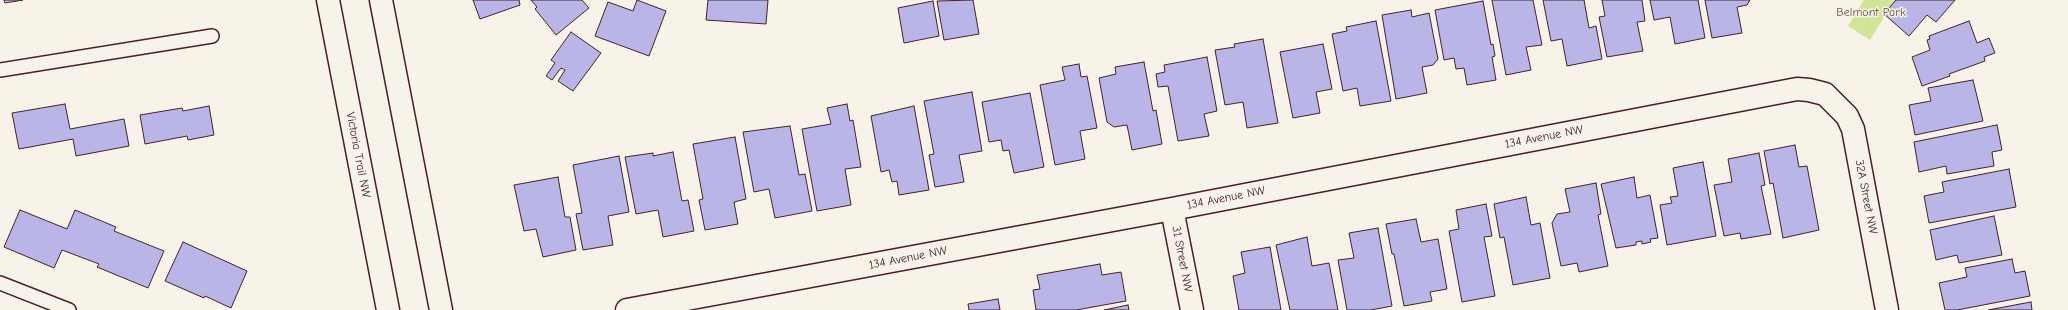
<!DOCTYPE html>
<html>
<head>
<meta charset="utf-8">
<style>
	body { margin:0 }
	canvas { display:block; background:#f7f3e8 }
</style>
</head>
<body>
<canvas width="2068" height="310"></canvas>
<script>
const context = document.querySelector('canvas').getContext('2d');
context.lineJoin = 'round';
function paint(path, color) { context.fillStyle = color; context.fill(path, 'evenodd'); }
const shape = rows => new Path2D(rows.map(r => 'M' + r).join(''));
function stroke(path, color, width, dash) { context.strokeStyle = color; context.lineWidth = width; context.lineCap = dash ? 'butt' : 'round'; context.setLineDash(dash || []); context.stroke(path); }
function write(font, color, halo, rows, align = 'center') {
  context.font = font + ' "Comic Neue",sans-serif'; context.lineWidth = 3; context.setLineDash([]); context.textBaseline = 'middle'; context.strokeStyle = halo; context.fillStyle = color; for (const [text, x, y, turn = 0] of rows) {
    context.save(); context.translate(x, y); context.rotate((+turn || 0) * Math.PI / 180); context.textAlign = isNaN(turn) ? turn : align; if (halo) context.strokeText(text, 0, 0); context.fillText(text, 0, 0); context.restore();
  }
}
paint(shape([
	[1864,0,1895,0,1870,40,1848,26]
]), '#d1e599');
const building = shape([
	[4,0,23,0,5,3,4,0],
	[473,0,519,0,520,5,480,19,473,0],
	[531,0,582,0,589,8,556,35,535,9,537,7,531,0],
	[637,0,666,11,649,56,595,36,608,2,633,11,637,0],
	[708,0,768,0,766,24,706,20,708,0],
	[973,0,979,34,944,40,937,1,973,0],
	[1492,0,1533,0,1542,45,1526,47,1531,70,1506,75,1492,0],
	[1543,0,1584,0,1589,28,1596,26,1602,59,1567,66,1562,39,1551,41,1543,0],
	[1602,0,1642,0,1645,21,1637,22,1643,51,1607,57,1599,17,1605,16,1602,0],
	[1650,0,1698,0,1705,38,1675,44,1670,17,1654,20,1650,0],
	[1705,0,1750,0,1747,5,1737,7,1742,33,1712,38,1705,0],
	[1896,0,1955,0,1936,22,1927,15,1909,36,1884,14,1896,0],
	[933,1,939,36,904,43,898,8,933,1],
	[1483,1,1491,45,1493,44,1495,56,1492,57,1496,80,1467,85,1464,68,1456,69,1454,58,1444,60,1435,10,1483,1],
	[1411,10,1412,17,1429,13,1438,59,1433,65,1422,67,1427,93,1396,99,1382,15,1411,10],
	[1376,21,1391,101,1360,106,1357,88,1343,91,1332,34,1347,31,1346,27,1376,21],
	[1969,21,1977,43,1989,38,1995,53,1984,57,1985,61,1949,74,1950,76,1922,86,1912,57,1930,50,1927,40,1930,39,1929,36,1969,21],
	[571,32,601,53,573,91,558,81,565,70,561,68,552,80,546,76,555,63,551,60,571,32],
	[1263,39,1278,123,1247,128,1243,102,1225,105,1215,50,1235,47,1234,44,1263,39],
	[1323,44,1332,89,1316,92,1320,113,1293,118,1280,52,1323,44],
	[1207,57,1217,111,1204,114,1209,136,1178,141,1168,86,1158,87,1156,74,1165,72,1164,65,1207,57],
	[1144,62,1153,111,1156,110,1162,144,1132,150,1127,125,1114,127,1107,122,1099,78,1116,74,1115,67,1144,62],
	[1079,64,1081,77,1087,76,1097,128,1080,131,1085,159,1055,165,1040,85,1065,80,1062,67,1079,64],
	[1973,80,1983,121,1915,135,1909,105,1931,101,1928,88,1973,80],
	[972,92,982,151,959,155,964,182,935,187,929,155,934,154,924,101,972,92],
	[1030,93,1044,167,1014,173,1009,150,1003,151,1001,140,989,142,982,102,1030,93],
	[65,104,70,129,124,119,129,146,76,156,73,139,19,149,12,113,65,104],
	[847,104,850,121,853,120,861,167,845,169,851,205,817,211,802,129,831,124,827,108,847,104],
	[209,106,214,135,188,140,187,136,145,144,140,115,182,108,183,111,209,106],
	[914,106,929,190,899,195,897,181,892,182,889,170,881,172,871,116,914,106],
	[1997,125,2002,150,1992,152,1994,166,1947,174,1946,166,1919,172,1914,142,1997,125],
	[790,126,799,175,805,174,812,211,775,218,769,189,754,192,743,132,790,126],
	[735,137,746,199,734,202,738,224,705,230,699,200,703,199,693,144,735,137],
	[1795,145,1799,167,1807,166,1819,230,1783,238,1773,183,1770,184,1764,151,1795,145],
	[673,152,682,201,688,200,694,231,663,237,658,210,636,214,625,157,653,153,653,156,673,152],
	[1759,153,1765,185,1761,186,1771,234,1741,239,1740,233,1724,236,1714,185,1732,182,1728,159,1759,153],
	[619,156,629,212,608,216,613,245,583,250,576,214,582,213,573,165,619,156],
	[1703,162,1716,236,1667,245,1660,205,1672,203,1670,197,1678,196,1673,168,1703,162],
	[2009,169,2016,207,1929,223,1924,196,1944,192,1942,182,2009,169],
	[558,177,565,217,570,217,576,250,543,257,536,229,524,231,514,185,558,177],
	[1634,177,1637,198,1650,195,1658,238,1650,239,1651,242,1642,244,1642,241,1636,242,1636,245,1616,248,1601,184,1634,177],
	[1596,183,1601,214,1598,215,1608,266,1579,272,1577,263,1561,266,1552,223,1557,214,1570,212,1565,189,1596,183],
	[1526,197,1531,225,1540,223,1550,278,1513,285,1504,237,1500,238,1494,204,1526,197],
	[1486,204,1492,236,1484,237,1495,296,1462,302,1449,231,1459,229,1456,210,1486,204],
	[20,210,67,229,75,210,116,227,114,231,164,251,148,288,97,267,99,264,62,250,54,268,4,247,20,210],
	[1994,216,2002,255,1959,263,1957,255,1936,260,1930,230,1994,216],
	[1416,219,1421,242,1438,239,1447,289,1430,292,1432,301,1404,306,1394,254,1392,254,1386,224,1416,219],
	[1378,228,1392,306,1371,310,1347,310,1338,260,1354,258,1349,233,1378,228],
	[1307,237,1312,266,1329,263,1338,310,1290,310,1276,245,1307,237],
	[183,242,247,271,231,308,205,296,204,298,165,281,183,242],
	[1270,247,1281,310,1239,310,1233,276,1245,273,1241,252,1270,247],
	[2012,259,2015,273,2025,271,2030,296,1957,310,1945,310,1939,283,1967,277,1965,268,2012,259],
	[1100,264,1102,275,1121,272,1126,301,1076,310,1036,310,1033,290,1040,289,1037,275,1100,264],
	[998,299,1000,310,969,310,968,304,998,299],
	[2031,302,2032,310,1988,310,2031,302],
	[1128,305,1129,310,1104,310,1128,305]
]);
paint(building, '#b9b6e7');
stroke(building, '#4a1f2b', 1);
const lane = shape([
	[0,70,212,36],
	[0,283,69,310]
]);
const street = shape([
	[1172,209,1192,310],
	[627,310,1172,209,1797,89,1809,90,1825,94,1847,116,1853,129,1887,310]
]);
const secondary = shape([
	[328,0,388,310],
	[381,0,441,310]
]);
stroke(lane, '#4a1f2b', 16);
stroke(street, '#4a1f2b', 25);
stroke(secondary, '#4a1f2b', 25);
stroke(lane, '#f7f3e8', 13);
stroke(street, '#f7f3e8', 22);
stroke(secondary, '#f7f3e8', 22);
write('12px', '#6c5046', '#f7f3e8', [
	["Belmont Park",1871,13]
]);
write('12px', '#4a1f2b', '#f7f3e8', [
	["134 Avenue NW",1544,137,-11],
	["Victoria Trail NW",358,155,79],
	["32A Street NW",1866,197,79],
	["134 Avenue NW",1226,198,-11],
	["134 Avenue NW",908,258,-11],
	["31 Street NW",1182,259,79]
]);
</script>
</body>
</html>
